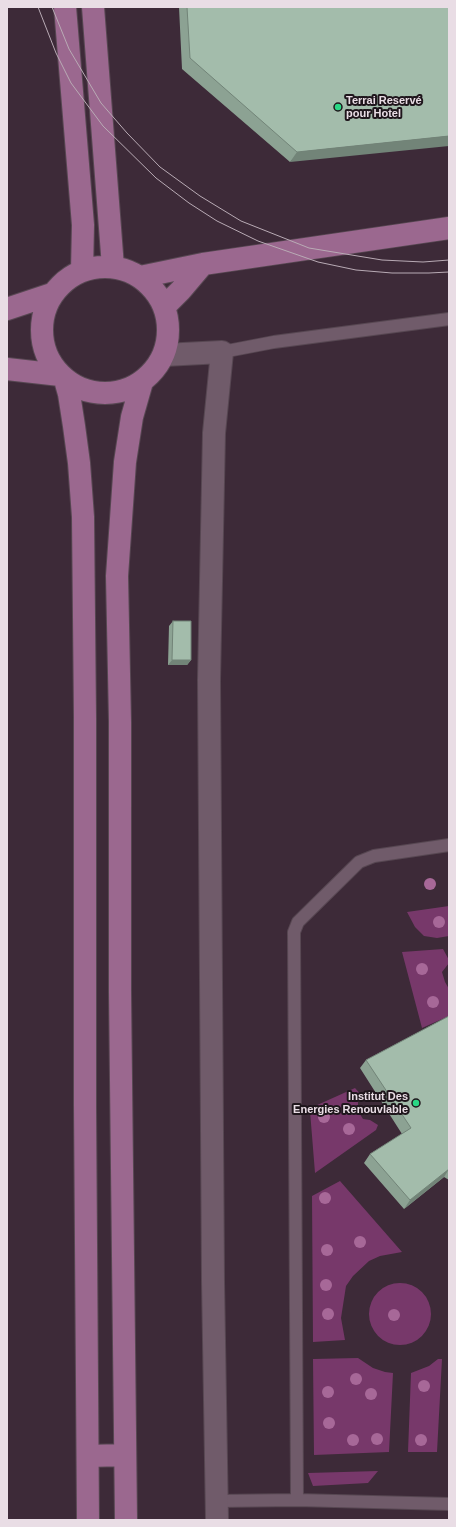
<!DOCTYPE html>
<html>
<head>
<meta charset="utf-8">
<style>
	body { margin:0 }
	#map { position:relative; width:456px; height:1527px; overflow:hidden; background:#3d2a38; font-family:Helvetica,sans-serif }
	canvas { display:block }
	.frame { position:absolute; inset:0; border:8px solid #e9dde5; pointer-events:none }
</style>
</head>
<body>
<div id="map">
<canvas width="456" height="1527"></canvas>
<div class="frame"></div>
</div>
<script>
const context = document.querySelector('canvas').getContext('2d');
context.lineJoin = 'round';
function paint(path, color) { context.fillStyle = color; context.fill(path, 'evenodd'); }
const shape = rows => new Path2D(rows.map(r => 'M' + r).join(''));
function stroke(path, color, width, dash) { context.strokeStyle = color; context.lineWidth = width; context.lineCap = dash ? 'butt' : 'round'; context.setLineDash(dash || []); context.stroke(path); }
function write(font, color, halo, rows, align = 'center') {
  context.font = font + ' Helvetica,sans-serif'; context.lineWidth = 4; context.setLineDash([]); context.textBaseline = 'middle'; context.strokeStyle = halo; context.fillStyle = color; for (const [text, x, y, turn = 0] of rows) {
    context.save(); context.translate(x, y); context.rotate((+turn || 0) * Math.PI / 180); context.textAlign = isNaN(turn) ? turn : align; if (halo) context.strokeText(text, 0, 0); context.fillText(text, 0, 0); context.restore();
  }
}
paint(shape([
	[449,906,449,936,437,938,424,936,415,927,407,912],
	[443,949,449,960,449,963,442,972,445,982,449,989,449,1016,422,1028,402,952],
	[355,1088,363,1097,358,1102,358,1111,363,1119,370,1120,378,1125,376,1130,315,1173,310,1111,315,1106],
	[340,1181,402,1252,380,1256,369,1261,353,1276,346,1286,341,1318,345,1340,313,1342,312,1196],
	'369 1314a31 31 0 1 1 62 0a31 31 0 1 1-62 0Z',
	[358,1358,373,1368,385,1372,393,1373,389,1452,314,1455,313,1359],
	[438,1359,442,1359,437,1452,408,1452,411,1373,429,1366],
	[378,1471,368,1483,313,1486,308,1473]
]), '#77386a');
const lane = shape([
	[222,352,274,342,449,319],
	[297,1500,294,932,298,922,359,862,374,856,449,845],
	[216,1501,297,1500,449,1504]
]);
const street = shape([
	[164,355,222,352,214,433,209,680,213,1281,217,1520]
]);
const primary = shape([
	[65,7,83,225,82,271],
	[93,7,113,267],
	'42 330a63 63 0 1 1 126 0a63 63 0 1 1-126 0Z',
	[140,277,203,264,449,228],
	[164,307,181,290,203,264],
	[7,309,52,294],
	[7,369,60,375],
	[65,380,69,394,74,426,79,463,83,517,85,718,85,1105,88,1520],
	[88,1456,125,1455],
	[126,1520,120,992,120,722,117,576,125,462,132,417,142,382]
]);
stroke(lane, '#574752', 14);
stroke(street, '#574752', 24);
stroke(primary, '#574752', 24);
stroke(lane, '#705b6a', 12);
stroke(street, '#705b6a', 22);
stroke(primary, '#9b688f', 22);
stroke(shape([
	[38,7,56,53,71,83,103,126,156,178,189,203,217,221,258,241,318,262,356,270,392,273,429,273,449,272],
	[52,7,69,49,101,103,127,133,160,167,200,196,241,221,309,248,382,260,423,262,449,260]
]), '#b9abb5', 1);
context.fillStyle = '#a76898';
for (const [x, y] of [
	[430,884],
	[439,922],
	[422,969],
	[433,1002],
	[324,1117],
	[349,1129],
	[325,1198],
	[360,1242],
	[327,1250],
	[326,1285],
	[328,1314],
	[394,1315],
	[356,1379],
	[424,1386],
	[328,1392],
	[371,1394],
	[329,1423],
	[377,1439],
	[353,1440],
	[421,1440]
]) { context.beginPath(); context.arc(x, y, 6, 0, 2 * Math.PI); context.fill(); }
paint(shape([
	[179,7,449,7,290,162,182,69],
	[173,621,191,660,187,665,168,665,169,626],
	[449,1016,449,1180,444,1177,404,1209,364,1163,370,1154,402,1134,360,1068,366,1060]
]), '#8ca293');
paint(shape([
	[449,136,449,146,290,162,297,152],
	[172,660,191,660,187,665,168,665],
	[449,1169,444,1177,404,1209,410,1200]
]), '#728478');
const building = shape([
	[187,7,449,7,449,136,297,152,190,58,187,7],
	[173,621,191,621,191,660,172,660,173,621],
	[449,1016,449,1169,410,1200,370,1154,411,1128,366,1060,449,1016]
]);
paint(building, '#a3bcab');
stroke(building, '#728478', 1);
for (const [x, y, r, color] of [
	[338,107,4,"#2ad885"],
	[416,1103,4,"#2ad885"]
]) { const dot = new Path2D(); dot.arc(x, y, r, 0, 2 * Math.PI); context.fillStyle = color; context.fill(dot); stroke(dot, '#1f161c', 1.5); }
write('bold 11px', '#e9dde5', '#1f161c', [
	["Terrai Reservé",346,101],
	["pour Hotel",346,114],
	["Institut Des",408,1097,"right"],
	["Energies Renouvlable",408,1110,"right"]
], 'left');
</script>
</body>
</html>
